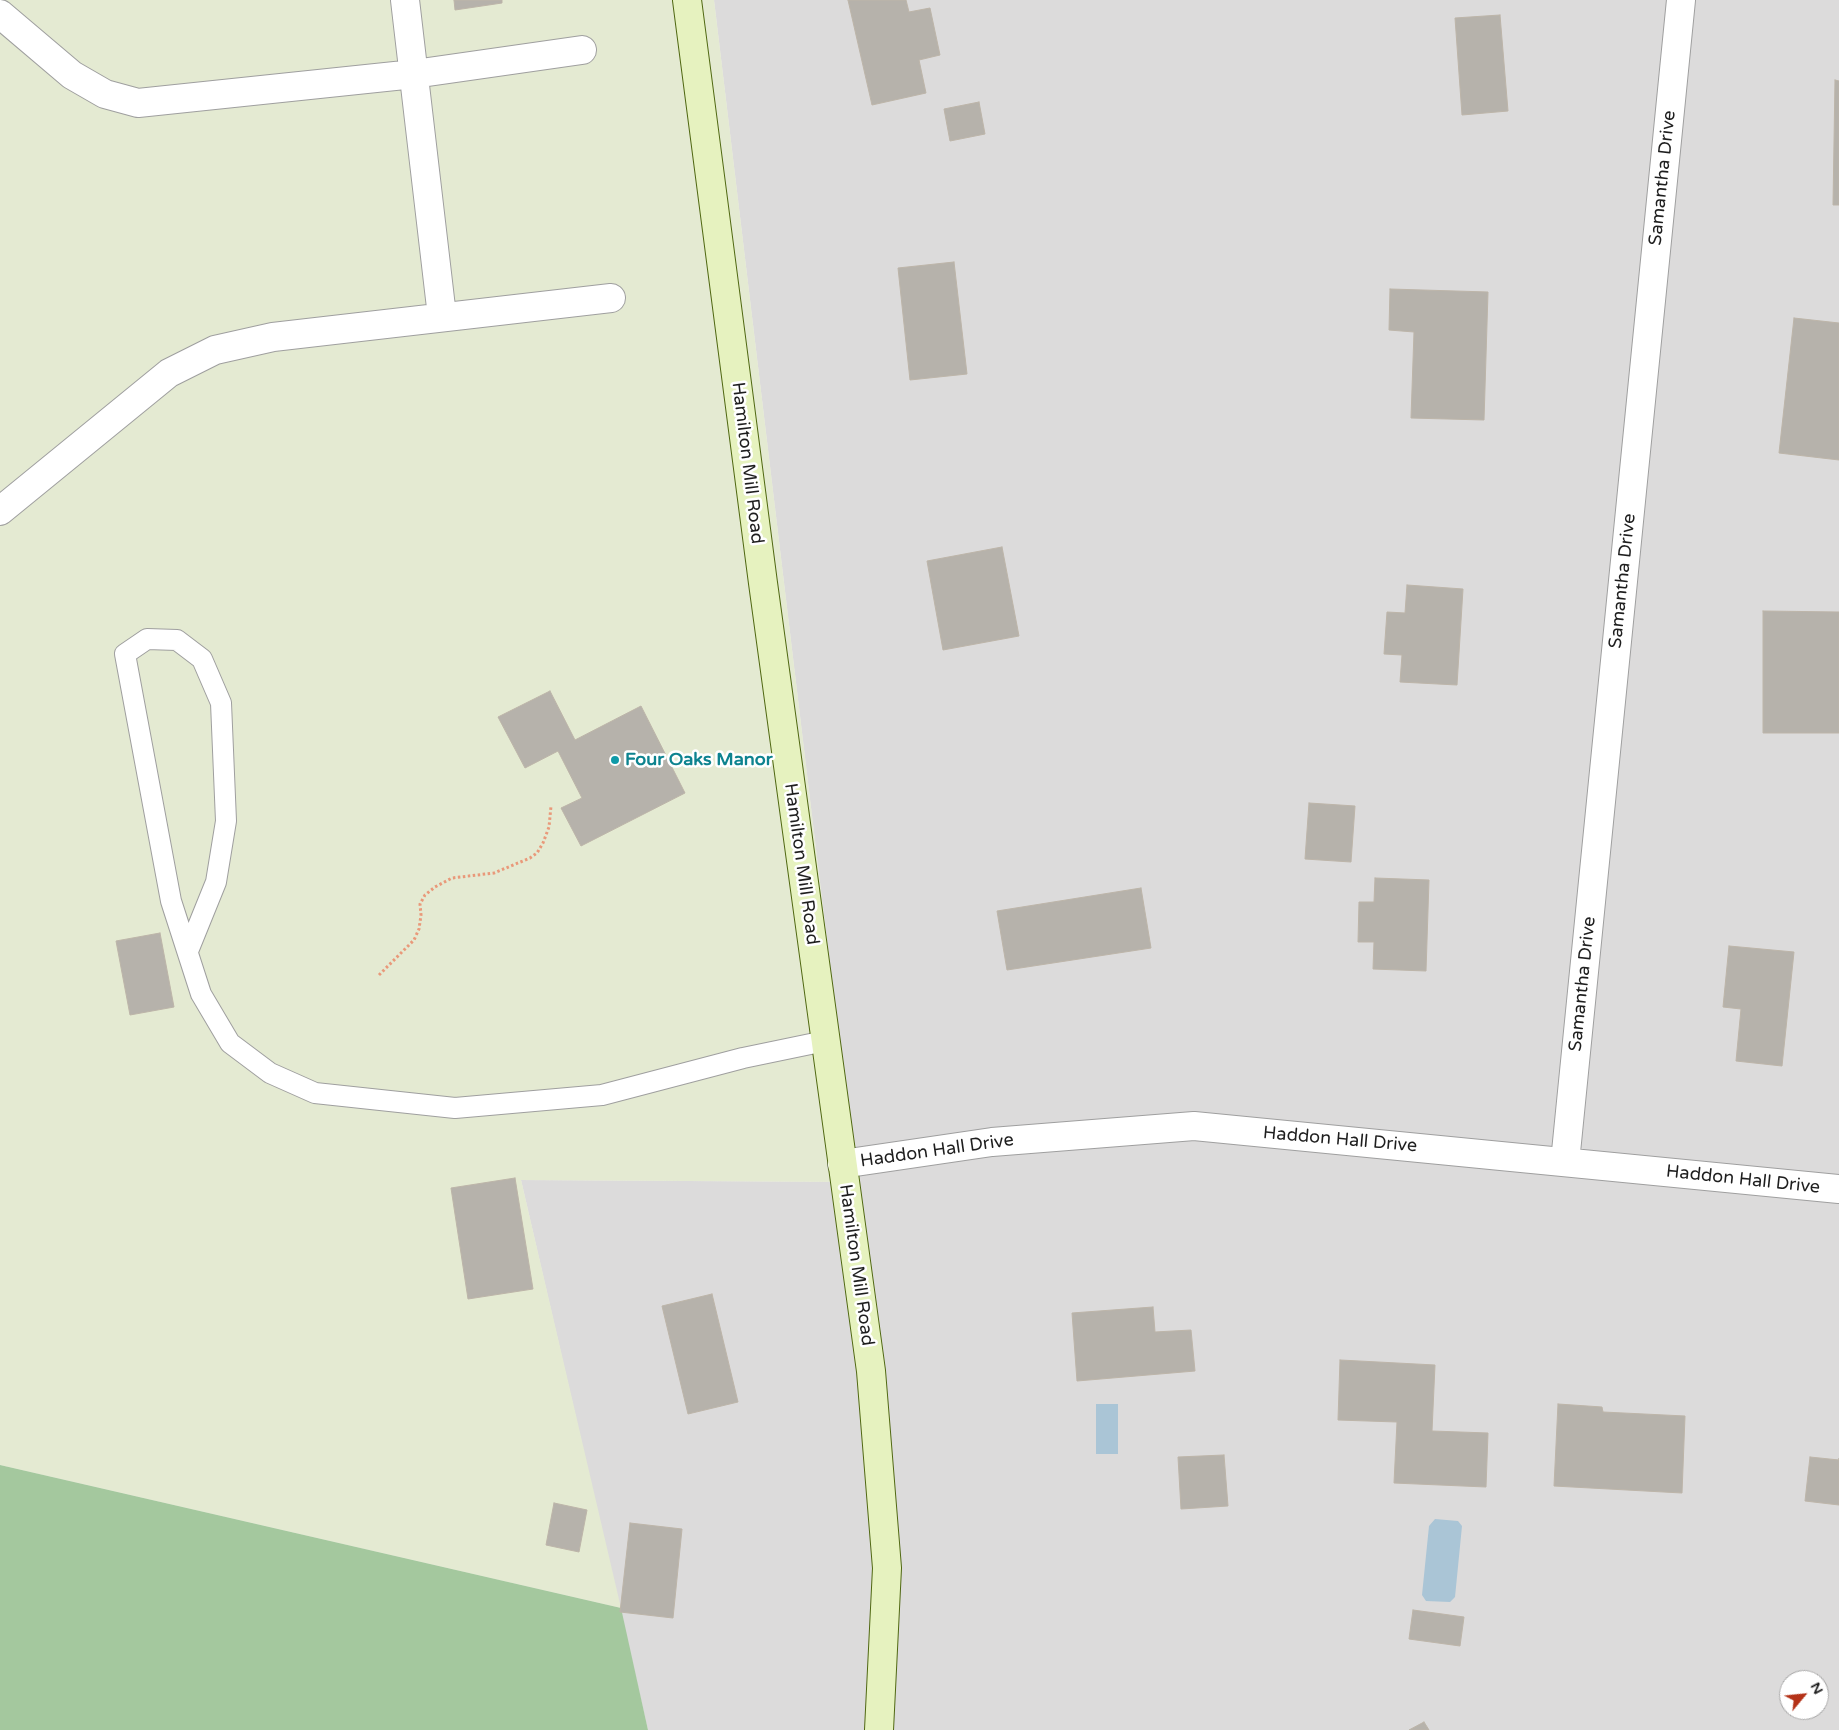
<!DOCTYPE html>
<html>
<head>
<meta charset="utf-8">
<style>
	body { margin:0 }
	#map { position:relative; width:1839px; height:1730px; overflow:hidden; background:#edece5; font-family:"Varela Round",sans-serif }
	canvas { display:block }
	.north { position:absolute; left:1779px; top:1670px; width:50px; height:50px; box-sizing:border-box; background:#fff; border:1px solid #a5a5a5; border-radius:50%; rotate:62deg; font-size:14px; font-weight:700; line-height:20px; text-align:center; color:#1e1e1e }
	.north::after { content:''; display:block; margin:auto; width:18px; height:22px; background:#b43218; clip-path:polygon(50% 0,100% 100%,50% 72%,0 100%) }
</style>
</head>
<body>
<div id="map">
<canvas width="1839" height="1730"></canvas>
<div class="north">N</div>
</div>
<script>
const context = document.querySelector('canvas').getContext('2d');
context.lineJoin = 'round';
function paint(path, color) { context.fillStyle = color; context.fill(path, 'evenodd'); }
const shape = rows => new Path2D(rows.map(r => 'M' + r).join(''));
function stroke(path, color, width, dash) { context.strokeStyle = color; context.lineWidth = width; context.lineCap = dash ? 'butt' : 'round'; context.setLineDash(dash || []); context.stroke(path); }
function write(font, color, halo, rows, align = 'center') {
  context.font = font + ' "Varela Round",sans-serif'; context.lineWidth = 5; context.setLineDash([]); context.textBaseline = 'middle'; context.strokeStyle = halo; context.fillStyle = color; for (const [text, x, y, turn = 0] of rows) {
    context.save(); context.translate(x, y); context.rotate((+turn || 0) * Math.PI / 180); context.textAlign = isNaN(turn) ? turn : align; if (halo) context.strokeText(text, 0, 0); context.fillText(text, 0, 0); context.restore();
  }
}
paint(shape([
	[714,0,1839,0,1839,1730,648,1730,521,1180,856,1182],
	[1789,1680,1819,1680,1819,1710,1789,1710]
]), '#dcdbdb');
paint(shape([
	[0,0,714,0,856,1182,521,1180,621,1608,0,1465]
]), '#e4ead2');
paint(shape([
	[0,1465,621,1608,648,1730,0,1730]
]), '#a4c89e');
paint(shape([
	[1096,1404,1118,1404,1118,1454,1096,1454],
	[1435,1519,1458,1521,1462,1526,1455,1597,1450,1602,1426,1601,1422,1595,1429,1526]
]), '#aac5d6');
const building = shape([
	[454,0,502,0,502,3,455,10,454,0],
	[848,0,906,0,909,12,930,8,940,55,919,60,926,93,872,105,848,0],
	[1500,15,1508,111,1462,115,1455,18,1500,15],
	[1835,80,1839,81,1839,205,1833,205,1835,80],
	[979,102,985,134,950,141,944,109,979,102],
	[954,262,967,374,910,380,898,268,954,262],
	[1390,289,1488,292,1484,420,1411,418,1414,332,1389,330,1390,289],
	[1794,318,1839,323,1839,460,1779,453,1794,318],
	[1002,547,1019,636,943,650,927,561,1002,547],
	[1407,585,1463,589,1457,685,1400,682,1402,655,1384,654,1387,612,1405,613,1407,585],
	[1763,611,1839,612,1839,733,1763,733,1763,611],
	[550,691,575,740,641,706,685,793,581,846,561,808,582,798,558,751,525,768,498,717,550,691],
	[1309,803,1355,806,1351,862,1305,859,1309,803],
	[1375,878,1429,880,1426,971,1373,969,1374,942,1358,942,1359,902,1374,902,1375,878],
	[1141,888,1151,948,1007,970,997,911,1141,888],
	[160,933,174,1007,130,1015,116,941,160,933],
	[1729,946,1794,952,1782,1066,1736,1061,1741,1009,1723,1007,1729,946],
	[515,1178,533,1289,468,1299,451,1188,515,1178],
	[712,1294,738,1402,688,1414,662,1306,712,1294],
	[1153,1307,1155,1332,1191,1330,1195,1371,1077,1381,1072,1313,1153,1307],
	[1340,1360,1435,1365,1432,1431,1488,1433,1486,1487,1394,1483,1397,1422,1338,1420,1340,1360],
	[1558,1404,1602,1407,1603,1412,1685,1416,1682,1493,1554,1486,1558,1404],
	[1224,1455,1228,1506,1181,1509,1178,1457,1224,1455],
	[1810,1457,1839,1460,1839,1458,1839,1505,1805,1501,1810,1457],
	[554,1503,587,1510,579,1552,546,1545,554,1503],
	[630,1523,682,1529,673,1618,620,1612,630,1523],
	[1413,1610,1464,1617,1460,1646,1409,1639,1413,1610],
	[1424,1722,1429,1730,1409,1730,1424,1722]
]);
paint(building, '#b6b2ab');
stroke(building, '#bdb5a9', 1);
const lane = shape([
	[188,951,216,882,226,821,221,703,202,659,177,640,147,639,125,654,171,901,201,994,230,1043,270,1073,315,1093,455,1108,602,1095,743,1058,825,1041]
]);
const street = shape([
	[405,0,442,316],
	[0,14,72,75,105,94,138,103,414,74,582,50],
	[0,511,169,373,215,350,273,337,611,298],
	[1565,1162,1681,0],
	[842,1164,992,1142,1194,1126,1839,1189]
]);
const secondary = shape([
	[687,0,763,583,871,1371,887,1568,879,1730]
]);
stroke(lane, '#9f9f9f', 22);
stroke(street, '#9f9f9f', 30);
stroke(secondary, '#506812', 30);
stroke(shape([
	[379,975,414,940,419,929,421,915,420,904,425,895,435,887,452,878,494,873,530,858,537,853,543,843,549,827,551,806]
]), '#e9997a', 3, [2.5, 2.5]);
stroke(lane, '#fff', 20);
stroke(street, '#fff', 28);
stroke(secondary, '#e6f2bf', 28);
for (const [x, y, r, color] of [
	[615,760,5,"#0f9aa8"]
]) { const dot = new Path2D(); dot.arc(x, y, r, 0, 2 * Math.PI); context.fillStyle = color; context.fill(dot); stroke(dot, '#fff', 2); }
write('18px', '#1e1e1e', '#fff', [
	["Samantha Drive",1663,178,-84],
	["Hamilton Mill Road",747,463,83],
	["Samantha Drive",1623,581,-84],
	["Hamilton Mill Road",801,864,82],
	["Samantha Drive",1583,984,-84],
	["Haddon Hall Drive",1340,1140,5],
	["Haddon Hall Drive",937,1151,-8],
	["Haddon Hall Drive",1743,1180,6],
	["Hamilton Mill Road",856,1265,82]
]);
write('bold 18px', '#0d838f', '#fff', [
	["Four Oaks Manor",625,760]
], 'left');
</script>
</body>
</html>
